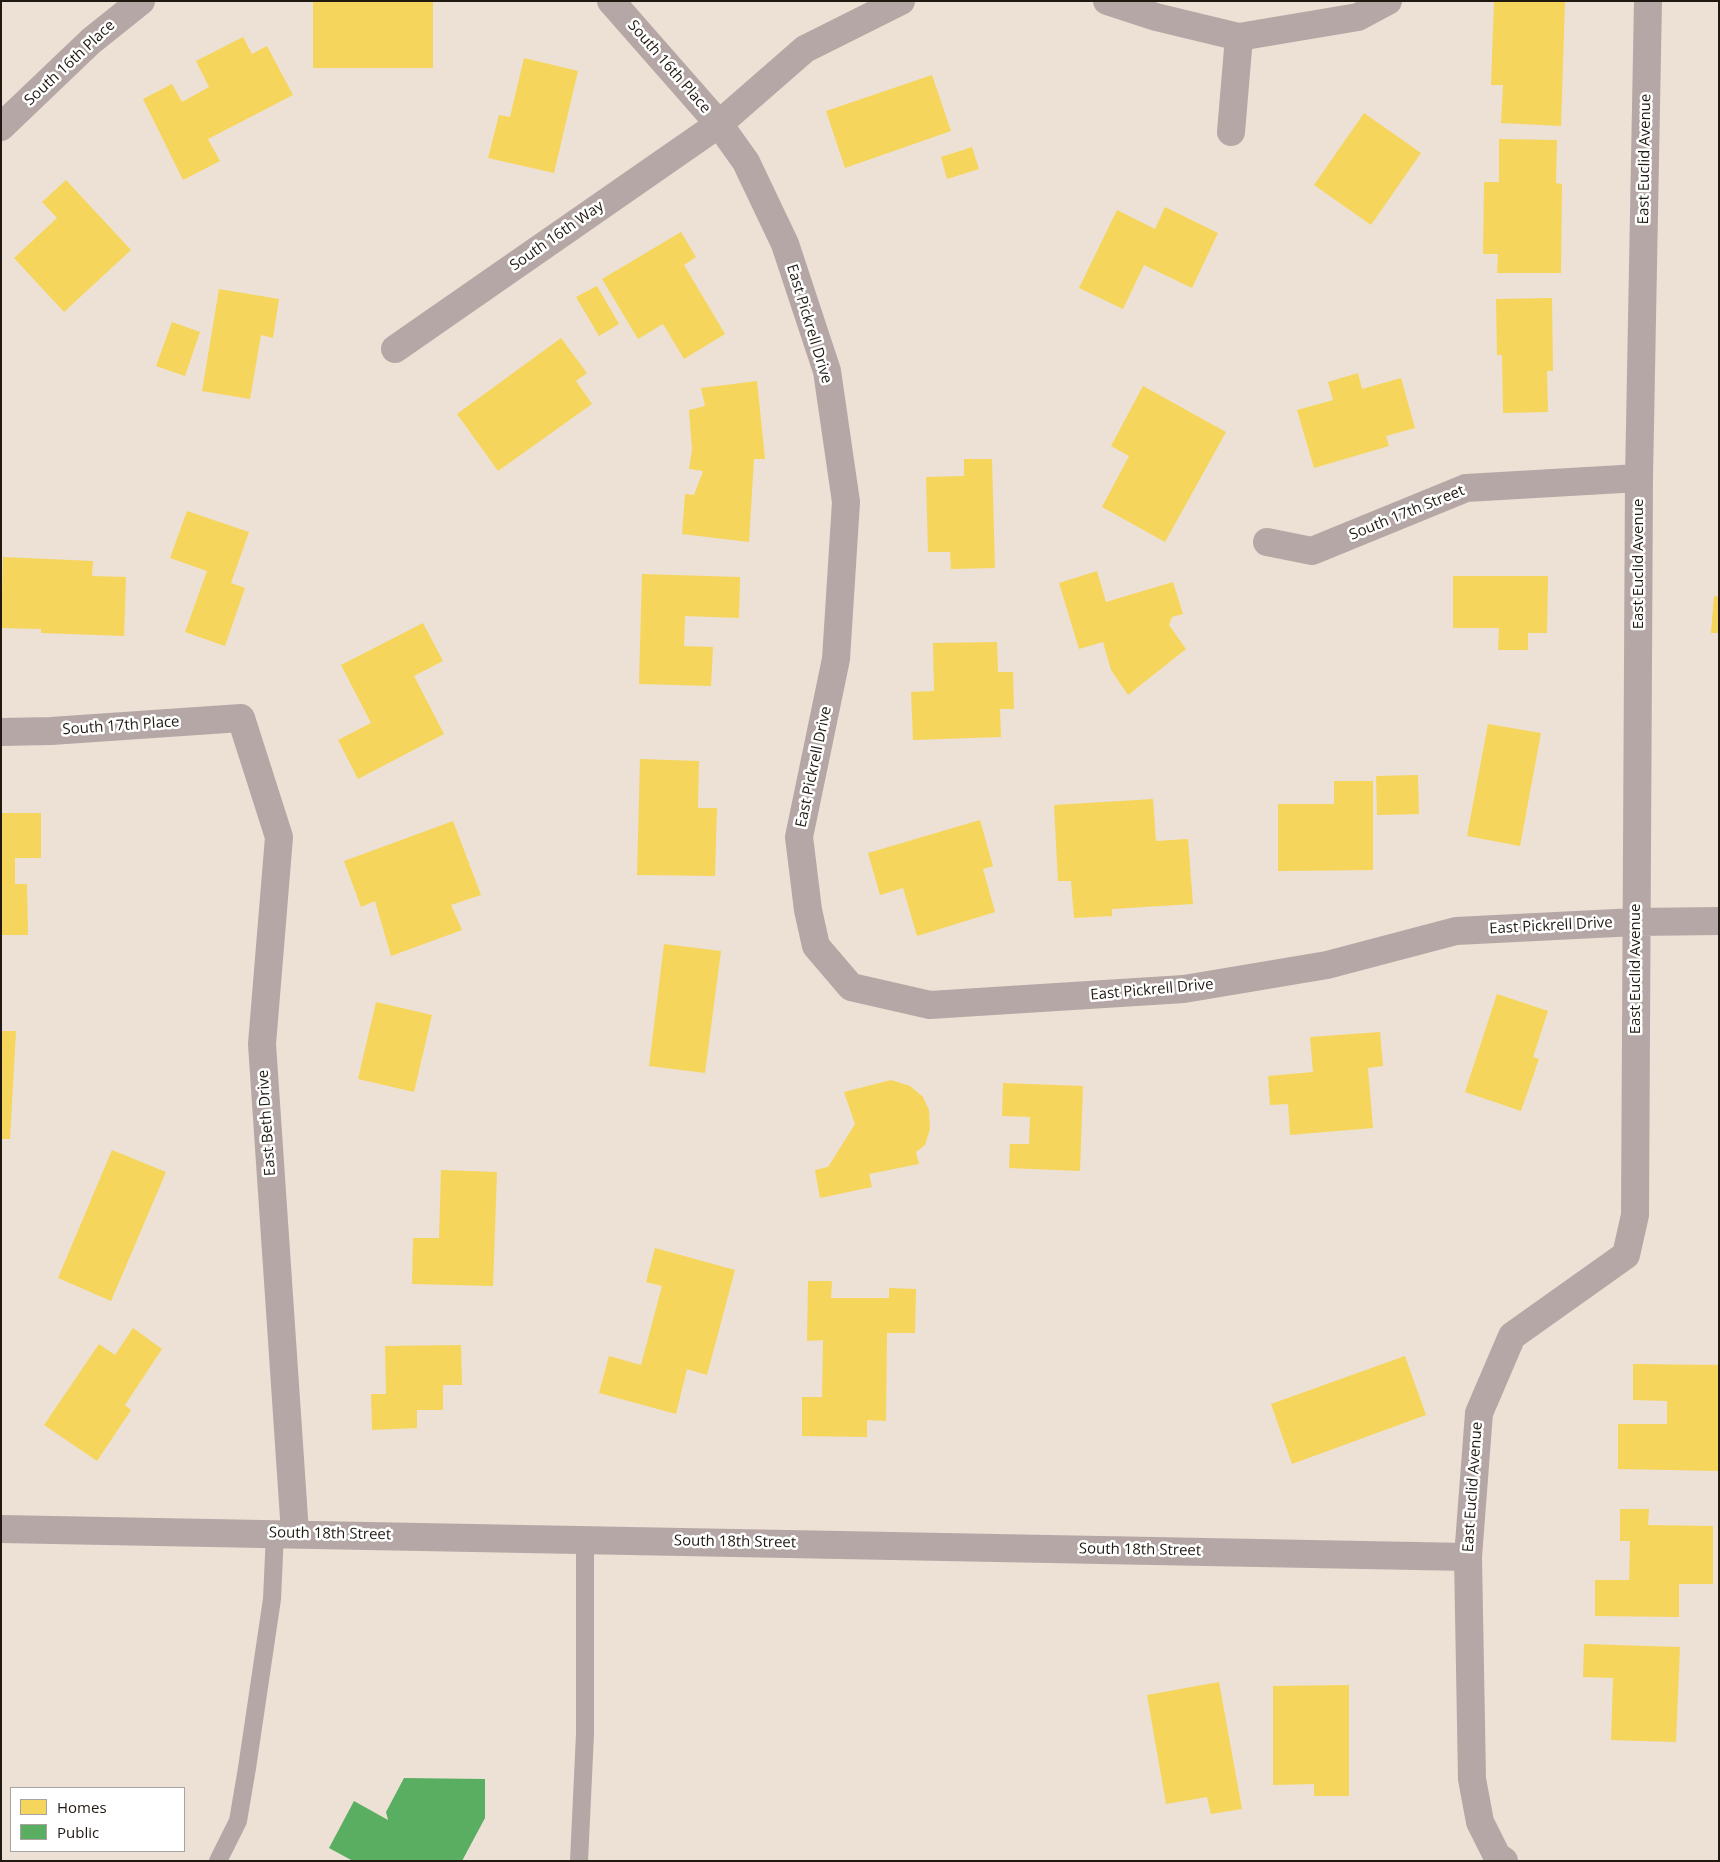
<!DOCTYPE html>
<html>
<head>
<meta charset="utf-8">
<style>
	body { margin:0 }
	#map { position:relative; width:1720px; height:1862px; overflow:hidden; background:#ece1d4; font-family:"Open Sans",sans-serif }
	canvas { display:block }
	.frame { position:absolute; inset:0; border:2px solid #201911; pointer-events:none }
	.legend { position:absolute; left:10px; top:1787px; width:175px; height:65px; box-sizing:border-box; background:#fff; border:1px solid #a6a3a0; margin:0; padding:6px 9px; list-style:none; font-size:15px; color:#201911 }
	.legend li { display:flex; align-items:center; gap:10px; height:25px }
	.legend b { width:25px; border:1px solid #a6a3a0 }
</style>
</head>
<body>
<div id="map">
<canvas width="1720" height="1862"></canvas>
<div class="frame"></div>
<ul class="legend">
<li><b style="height:14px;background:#f6d55c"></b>Homes</li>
<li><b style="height:14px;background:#5aae61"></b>Public</li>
</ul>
</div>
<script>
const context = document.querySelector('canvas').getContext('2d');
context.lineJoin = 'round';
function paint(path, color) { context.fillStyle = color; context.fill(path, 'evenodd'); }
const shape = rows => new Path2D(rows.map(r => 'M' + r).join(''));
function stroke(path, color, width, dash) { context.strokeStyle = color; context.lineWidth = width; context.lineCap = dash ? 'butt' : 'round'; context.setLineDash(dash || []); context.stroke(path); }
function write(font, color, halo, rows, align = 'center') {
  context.font = font + ' "Open Sans",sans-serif'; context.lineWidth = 5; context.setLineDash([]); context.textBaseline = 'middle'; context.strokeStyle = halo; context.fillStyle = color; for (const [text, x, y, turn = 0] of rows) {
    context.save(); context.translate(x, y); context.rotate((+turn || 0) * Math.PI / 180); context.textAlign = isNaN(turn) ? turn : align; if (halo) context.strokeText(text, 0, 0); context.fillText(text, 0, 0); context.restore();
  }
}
paint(shape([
	[313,1,433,1,433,68,313,68],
	[1494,1,1565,2,1561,126,1501,123,1503,85,1491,85],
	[243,37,252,54,267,46,293,95,208,139,220,161,183,180,143,99,172,84,182,102,209,87,196,61],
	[524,58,578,71,554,173,488,158,499,115,510,117],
	[932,75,951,131,845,168,826,111],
	[1364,113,1421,153,1371,225,1314,185],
	[1499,139,1557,140,1556,183,1562,184,1561,273,1497,273,1498,254,1483,254,1484,182,1499,182],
	[972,147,979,169,947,179,941,157],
	[66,180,131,250,64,312,14,258,57,218,42,202],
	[1165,207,1218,233,1192,288,1144,265,1123,309,1079,288,1117,210,1155,229],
	[681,232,696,257,684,265,725,334,684,359,663,324,638,339,602,279],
	[597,286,619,324,599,336,576,297],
	[219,289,279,299,273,338,261,335,250,399,202,391],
	[1552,298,1553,371,1547,371,1548,412,1503,413,1502,355,1497,355,1496,299],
	[172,322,200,332,185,376,156,366],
	[561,338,587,373,576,381,592,404,498,471,457,414],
	[1358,373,1362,389,1401,378,1415,428,1386,436,1389,446,1314,468,1297,410,1333,400,1328,382],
	[757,381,765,459,754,459,749,542,682,534,685,494,694,495,703,471,689,469,692,450,689,410,705,406,701,388],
	[1143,386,1226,432,1165,542,1102,507,1129,456,1111,446],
	[964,459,992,459,995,568,951,569,950,552,928,552,926,477,964,476],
	[187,511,249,532,231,583,245,588,225,646,185,632,207,571,170,558],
	[3,557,93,561,92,576,126,577,124,636,41,633,41,629,1,628],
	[1097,571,1106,602,1173,582,1183,614,1172,617,1169,625,1186,649,1128,695,1111,670,1103,642,1079,649,1059,583],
	[642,574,740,577,739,618,685,616,684,646,713,647,711,686,639,684],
	[1453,576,1548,576,1547,633,1528,633,1528,650,1498,650,1499,628,1453,628],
	[1714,596,1719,597,1719,633,1711,633],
	[423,623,443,661,414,676,444,734,358,779,338,740,371,723,341,665],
	[997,642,998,672,1013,672,1014,709,1000,709,1001,737,913,740,911,692,934,691,933,643],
	[1488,724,1541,733,1520,846,1467,836],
	[640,759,699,761,698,808,717,808,715,876,637,875],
	[1418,775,1419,814,1377,815,1376,776],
	[1334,781,1373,781,1373,870,1278,871,1278,804,1334,804],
	[1153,799,1156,841,1188,839,1193,904,1112,909,1112,916,1074,918,1071,881,1058,881,1054,805],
	[1,813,41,813,41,858,15,858,15,884,27,884,28,935,1,935],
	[980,820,993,866,983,869,995,912,917,936,903,888,880,895,868,853],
	[453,821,481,895,451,905,462,930,391,956,375,901,361,907,344,861],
	[664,944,721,951,705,1073,649,1066],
	[1497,994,1548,1011,1533,1057,1539,1059,1521,1111,1465,1092],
	[376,1002,432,1015,414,1092,358,1079],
	[1,1031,16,1031,10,1139,1,1139],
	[1380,1032,1383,1066,1368,1068,1373,1128,1290,1135,1288,1104,1270,1105,1268,1076,1313,1072,1310,1037],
	[891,1080,910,1086,923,1097,929,1110,930,1129,925,1145,916,1152,919,1164,869,1174,872,1187,820,1198,815,1170,828,1167,855,1124,844,1092],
	[1003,1083,1083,1086,1080,1171,1009,1168,1010,1144,1029,1144,1030,1117,1002,1116],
	[112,1150,166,1172,111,1301,58,1278],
	[441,1170,497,1172,493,1286,412,1284,413,1238,439,1238],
	[655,1248,735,1270,707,1375,687,1369,676,1414,599,1393,609,1356,641,1365,662,1286,646,1282],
	[808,1281,832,1281,831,1298,889,1298,889,1288,916,1289,915,1333,887,1333,886,1421,867,1420,867,1437,802,1436,802,1397,822,1397,823,1340,807,1341],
	[133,1328,162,1349,125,1405,131,1410,97,1461,44,1425,99,1344,115,1355],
	[461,1345,462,1385,443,1385,443,1410,417,1410,417,1428,372,1430,371,1394,386,1394,385,1346],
	[1405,1356,1426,1415,1292,1464,1271,1404],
	[1633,1364,1719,1365,1719,1471,1618,1469,1618,1424,1667,1424,1667,1401,1633,1400],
	[1620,1509,1649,1509,1648,1525,1713,1526,1713,1584,1679,1584,1679,1617,1595,1616,1595,1580,1629,1580,1630,1541,1620,1541],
	[1584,1644,1680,1647,1676,1742,1611,1740,1613,1678,1583,1677],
	[1219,1682,1242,1809,1211,1814,1207,1797,1166,1804,1147,1695],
	[1349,1685,1349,1796,1314,1796,1314,1784,1273,1785,1273,1686]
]), '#f6d55c');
paint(shape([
	[404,1778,485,1779,485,1818,462,1861,353,1861,329,1848,354,1801,388,1820,386,1812]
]), '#5aae61');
stroke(shape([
	[218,1861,238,1821,247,1768,272,1599,275,1533],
	[579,1861,585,1734,585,1539]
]), '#b5a7a6', 18);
stroke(shape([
	[611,1,719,124,805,49,901,1],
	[1107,1,1156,17,1239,37,1358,17,1388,1],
	[1,127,91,41,141,1],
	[1231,132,1239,37],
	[395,349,719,124,746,162,785,244,827,371,846,502,836,659,799,837,808,910,816,946,851,987,930,1005,1184,989,1327,965,1456,931,1636,922,1719,921],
	[1267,542,1312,551,1466,488,1639,478],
	[1,732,51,731,241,718,279,837,262,1044,295,1533],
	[1,1529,1468,1557],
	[1504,1861,1497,1856,1480,1822,1472,1779,1468,1557,1479,1413,1512,1336,1626,1255,1635,1215,1639,478,1648,1]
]), '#b5a7a6', 28);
write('15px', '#201911', '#fff', [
	["South 16th Place",70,63,-43],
	["South 16th Place",669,67,49],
	["East Euclid Avenue",1645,159,-89],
	["South 16th Way",557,236,-35],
	["East Pickrell Drive",809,324,73],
	["South 17th Street",1407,513,-22],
	["East Euclid Avenue",1639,564,-90],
	["South 17th Place",121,726,-4],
	["East Pickrell Drive",814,767,-78],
	["East Pickrell Drive",1551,926,-3],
	["East Euclid Avenue",1636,969,-90],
	["East Pickrell Drive",1152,990,-5],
	["East Beth Drive",267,1123,-94],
	["East Euclid Avenue",1473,1487,-86],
	["South 18th Street",330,1534,1],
	["South 18th Street",735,1542,1],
	["South 18th Street",1140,1550,1]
]);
</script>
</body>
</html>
